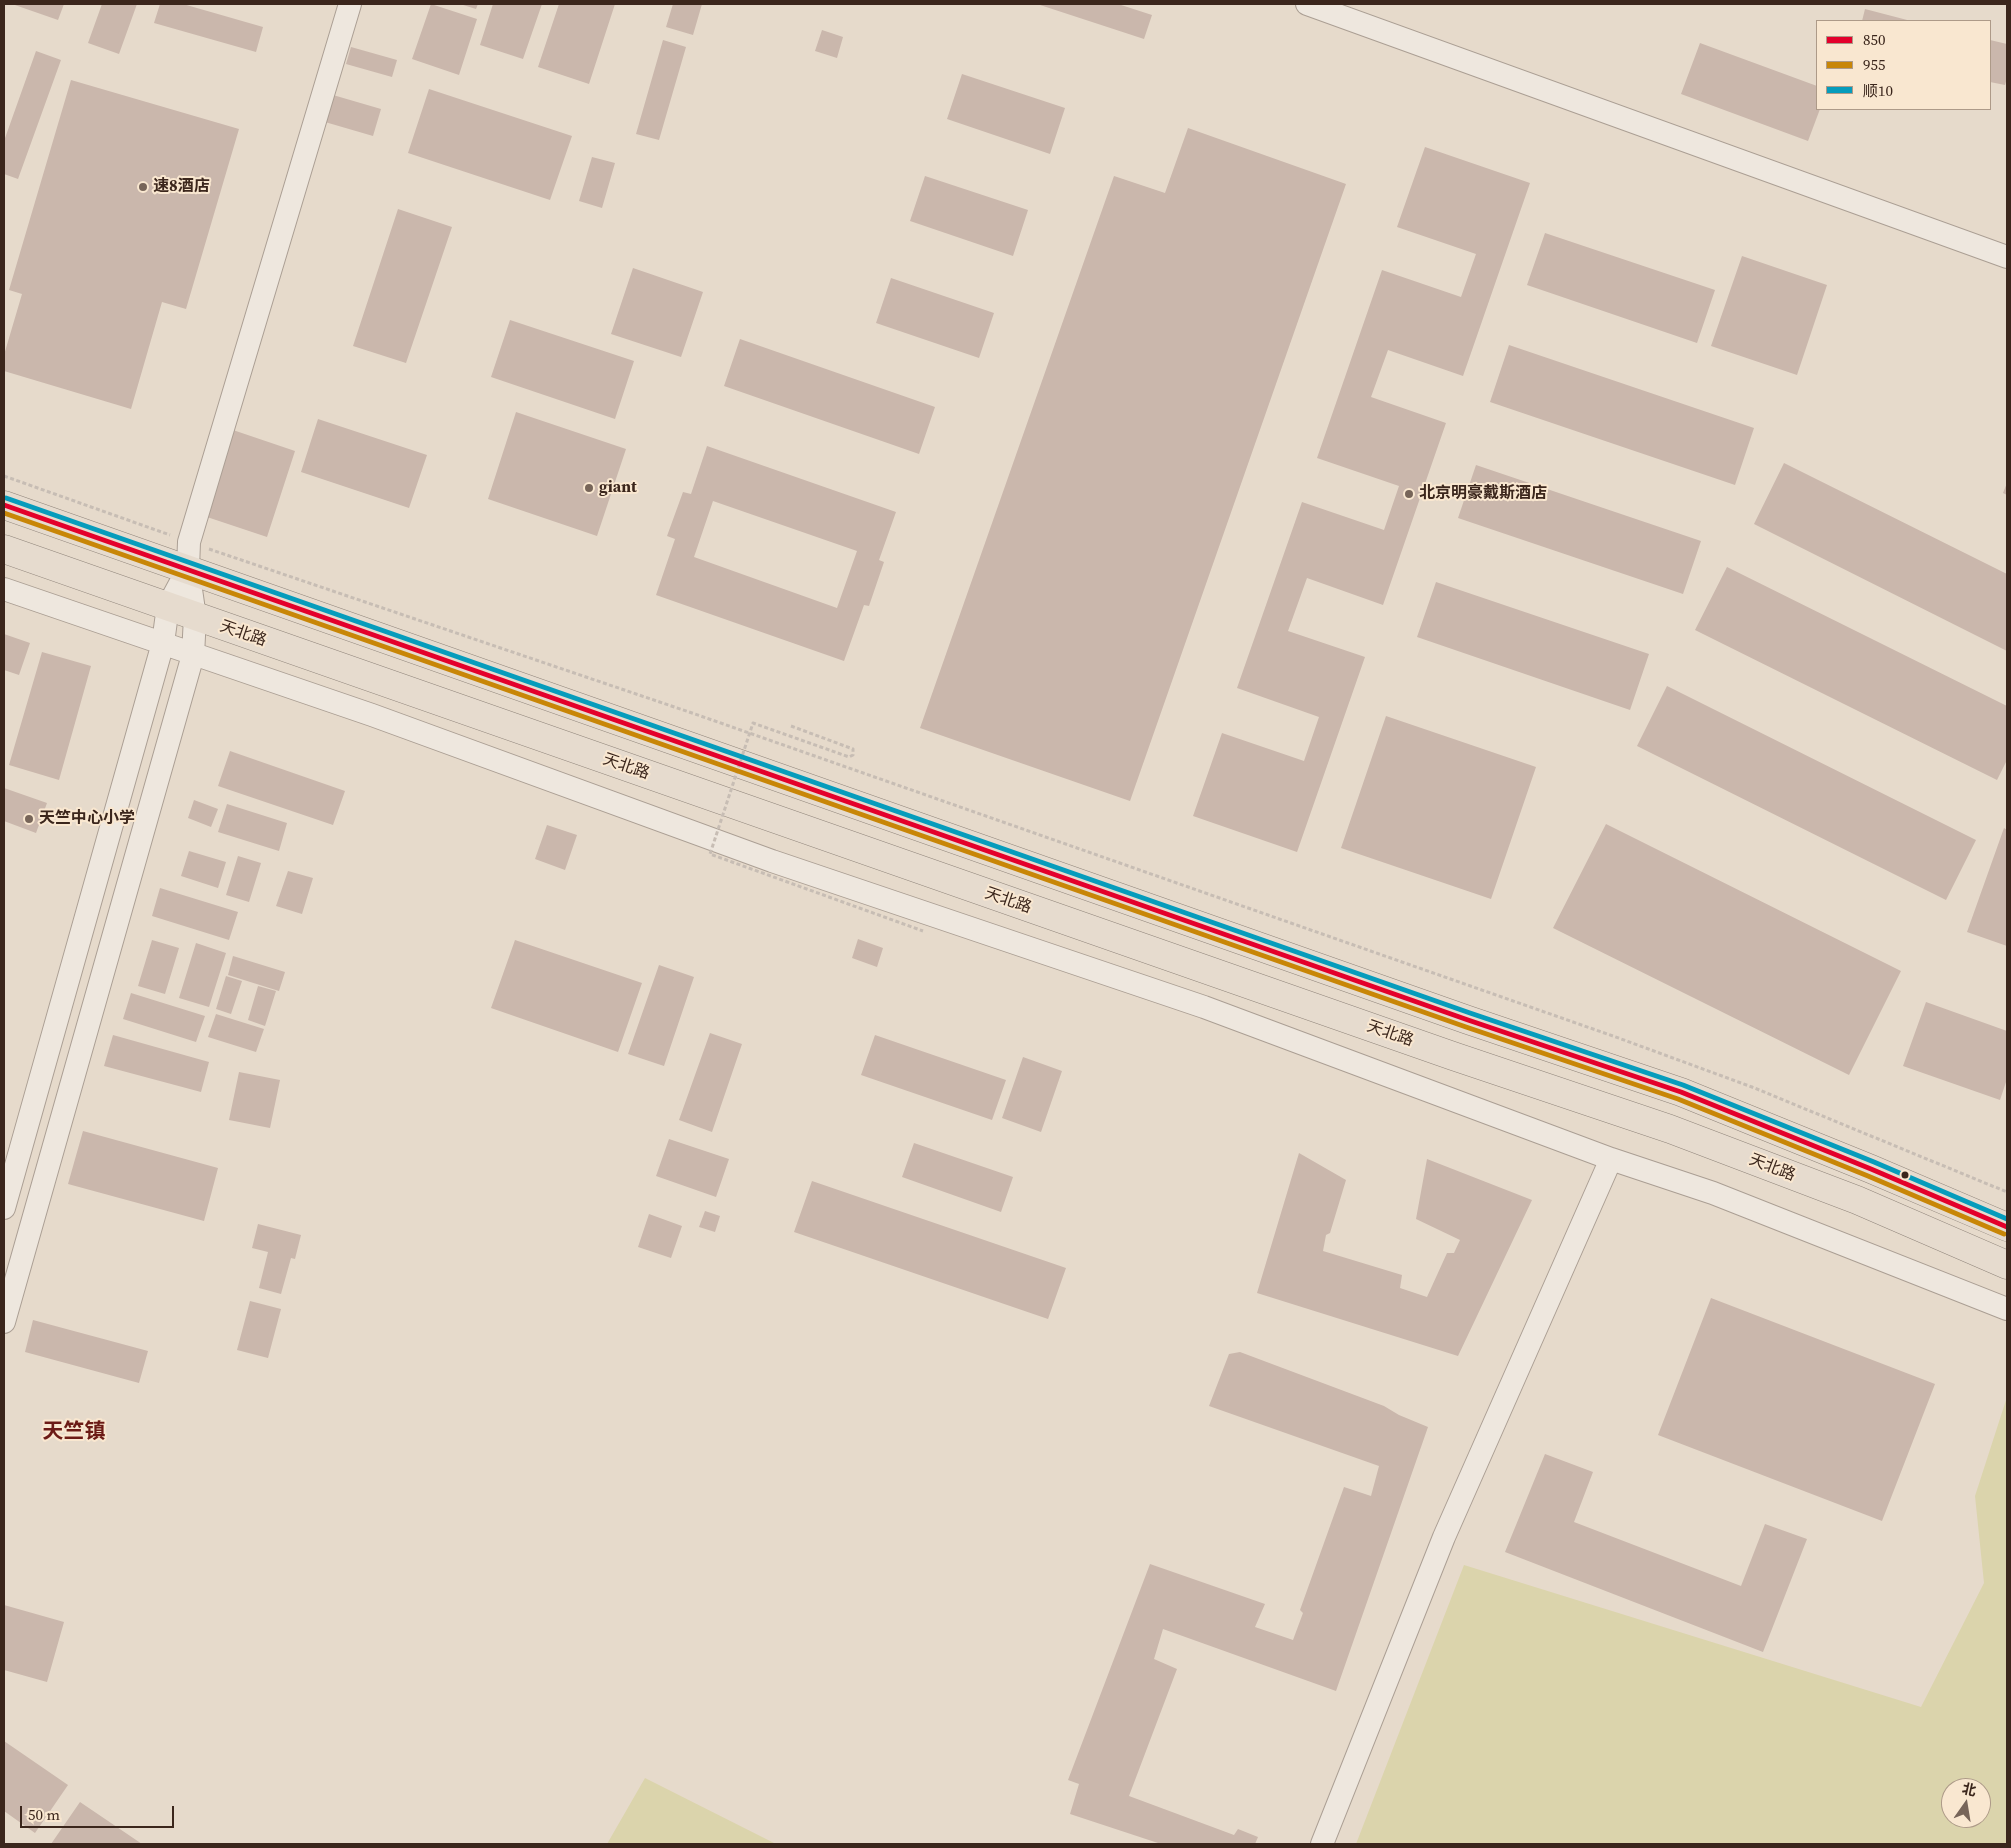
<!DOCTYPE html>
<html>
<head>
<meta charset="utf-8">
<style>
	body { margin:0 }
	#map { position:relative; width:2011px; height:1848px; overflow:hidden; background:#e6dacb; font-family:"Source Serif 4","Noto Sans SC",serif }
	canvas { display:block }
	.frame { position:absolute; inset:0; border:5px solid #3b261c; pointer-events:none }
	.legend { position:absolute; left:1816px; top:20px; width:175px; height:90px; box-sizing:border-box; background:#f9e7d0; border:1px solid #ad9a88; margin:0; padding:6px 9px; list-style:none; font-size:15px; color:#3b261c }
	.legend li { display:flex; align-items:center; gap:10px; height:25px }
	.legend b { width:25px; border:1px solid #ad9a88 }
	.north { position:absolute; left:1941px; top:1778px; width:50px; height:50px; box-sizing:border-box; background:#f9e7d0; border:1px solid #ad9a88; border-radius:50%; rotate:13deg; font-size:14px; font-weight:700; line-height:20px; text-align:center; color:#3b261c }
	.north::after { content:''; display:block; margin:auto; width:18px; height:22px; background:#776559; clip-path:polygon(50% 0,100% 100%,50% 72%,0 100%) }
	.scale { position:absolute; left:20px; top:1806px; width:154px; height:22px; box-sizing:border-box; border:2px solid #3b261c; border-top:0; padding-left:6px; font-size:15px; line-height:18px; white-space:nowrap; color:#3b261c; -webkit-text-stroke:4px #f9e7d0; paint-order:stroke }
</style>
</head>
<body>
<div id="map">
<canvas width="2011" height="1848"></canvas>
<div class="frame"></div>
<ul class="legend">
<li><b style="height:6px;background:#e4002b"></b>850</li>
<li><b style="height:6px;background:#c88607"></b>955</li>
<li><b style="height:6px;background:#069cbc"></b>顺10</li>
</ul>
<div class="north">北</div>
<div class="scale">50 m</div>
</div>
<script>
const context = document.querySelector('canvas').getContext('2d');
context.lineJoin = 'round';
function paint(path, color) { context.fillStyle = color; context.fill(path, 'evenodd'); }
const shape = rows => new Path2D(rows.map(r => 'M' + r).join(''));
function stroke(path, color, width, dash) { context.strokeStyle = color; context.lineWidth = width; context.lineCap = dash ? 'butt' : 'round'; context.setLineDash(dash || []); context.stroke(path); }
function write(font, color, halo, rows, align = 'center') {
  context.font = font + ' "Source Serif 4","Noto Sans SC",serif'; context.lineWidth = 4; context.setLineDash([]); context.textBaseline = 'middle'; context.strokeStyle = halo; context.fillStyle = color; for (const [text, x, y, turn = 0] of rows) {
    context.save(); context.translate(x, y); context.rotate((+turn || 0) * Math.PI / 180); context.textAlign = isNaN(turn) ? turn : align; if (halo) context.strokeText(text, 0, 0); context.fillText(text, 0, 0); context.restore();
  }
}
paint(shape([
	[2007,1397,2007,1844,1356,1844,1464,1565,1921,1707,1984,1583,1975,1496],
	[1951,1788,1981,1788,1981,1818,1951,1818],
	[645,1778,776,1844,607,1844]
]), '#dbd4ac');
paint(shape([
	[12,4,64,4,58,20],
	[102,4,137,4,119,54,88,43],
	[160,4,183,4,263,27,256,52,154,23],
	[431,4,477,19,459,75,412,59],
	[460,4,478,4,476,9],
	[493,4,542,4,523,59,480,45],
	[559,4,615,4,589,84,538,67],
	[673,4,702,4,693,35,666,27],
	[1037,4,1118,4,1152,15,1144,39],
	[1865,9,1911,21,1862,21],
	[822,30,843,37,837,58,815,51],
	[663,40,686,47,659,140,636,134],
	[1990,40,2007,44,2007,78,2005,85,1990,82],
	[1700,43,1817,86,1817,109,1820,109,1808,141,1681,94],
	[351,47,397,60,392,77,346,64],
	[36,51,61,60,18,179,4,174,4,141],
	[962,74,1065,108,1050,154,947,119],
	[71,80,239,129,186,309,162,302,131,409,4,371,4,355,22,294,9,290],
	[429,89,572,136,550,200,408,153],
	[333,95,381,109,373,136,325,122],
	[1188,128,1346,184,1130,801,920,728,1114,176,1165,193],
	[1425,147,1530,183,1463,376,1388,350,1371,397,1446,423,1383,605,1307,578,1288,631,1365,657,1297,852,1193,816,1222,733,1304,761,1319,717,1237,688,1302,502,1384,530,1399,486,1317,458,1382,270,1461,297,1476,254,1397,227],
	[592,157,615,163,602,208,579,201],
	[925,176,1028,210,1013,256,910,221],
	[398,209,452,227,406,363,353,346],
	[1545,233,1715,290,1697,343,1527,285],
	[1742,256,1827,285,1797,375,1711,346],
	[633,268,703,292,681,357,611,334],
	[891,278,994,313,979,358,876,323],
	[510,320,634,361,615,419,491,377],
	[740,339,935,407,919,454,724,386],
	[1509,345,1754,428,1735,485,1490,402],
	[516,412,626,449,597,536,488,499],
	[318,419,427,455,409,508,301,472],
	[230,429,295,451,267,537,201,515],
	[707,446,896,512,879,560,884,562,869,606,864,605,844,661,656,595,675,539,667,536,683,492,691,494],
	[713,501,857,551,837,608,694,557],
	[1784,463,2007,574,2007,651,1754,524],
	[1476,465,1701,541,1683,594,1458,518],
	[2007,483,2007,495,2003,493],
	[1727,567,2007,706,2007,760,1997,780,1695,630],
	[1436,582,1649,654,1630,710,1417,637],
	[4,634,30,643,19,675,4,670],
	[42,652,91,666,59,780,9,765],
	[1667,686,1976,840,1946,900,1637,746],
	[1386,716,1536,767,1491,899,1341,848],
	[230,751,345,791,333,825,218,786],
	[4,788,47,803,36,833,4,821],
	[194,800,218,809,211,827,188,818],
	[227,804,287,823,279,851,218,832],
	[1606,824,1901,971,1849,1075,1553,928],
	[547,825,577,835,565,870,535,859],
	[2004,828,2007,830,2007,946,1967,932],
	[189,851,226,862,218,888,181,876],
	[238,856,261,863,249,902,226,895],
	[288,871,313,878,302,914,276,906],
	[160,888,238,912,229,940,152,916],
	[858,939,883,948,877,967,852,958],
	[152,940,179,948,165,994,138,986],
	[515,940,642,983,618,1052,491,1008],
	[196,943,226,953,209,1007,179,998],
	[233,956,285,972,279,991,228,975],
	[659,965,694,977,664,1066,628,1054],
	[226,976,242,981,231,1014,216,1009],
	[258,986,276,991,265,1026,248,1020],
	[131,993,205,1016,196,1042,123,1019],
	[1926,1002,2007,1031,2007,1079,2000,1100,1903,1066],
	[216,1014,264,1029,256,1052,208,1037],
	[710,1033,742,1044,712,1132,679,1120],
	[113,1035,209,1062,201,1092,104,1066],
	[875,1035,1006,1080,992,1120,861,1075],
	[1023,1057,1062,1071,1041,1132,1002,1118],
	[239,1072,280,1080,270,1128,229,1120],
	[83,1131,218,1168,204,1221,68,1184],
	[669,1139,729,1159,716,1197,656,1176],
	[914,1143,1013,1177,1001,1212,902,1177],
	[1299,1153,1346,1180,1330,1233,1326,1235,1323,1251,1402,1275,1400,1288,1427,1297,1447,1253,1454,1253,1460,1240,1416,1219,1427,1159,1532,1200,1458,1356,1257,1293],
	[812,1181,1066,1268,1048,1319,794,1232],
	[705,1211,720,1216,715,1232,699,1227],
	[649,1214,682,1226,671,1258,638,1247],
	[258,1224,301,1235,295,1259,291,1258,281,1294,259,1288,268,1252,252,1248],
	[1711,1298,1935,1384,1882,1521,1658,1435],
	[250,1301,281,1309,268,1358,237,1350],
	[33,1320,148,1351,139,1383,25,1352],
	[1240,1352,1384,1406,1399,1415,1428,1427,1336,1691,1163,1629,1154,1659,1177,1669,1129,1796,1234,1835,1238,1829,1258,1837,1255,1844,1161,1844,1070,1814,1079,1784,1068,1780,1150,1564,1265,1604,1255,1627,1293,1640,1303,1613,1300,1610,1344,1487,1371,1496,1379,1466,1209,1406,1229,1354],
	[1545,1454,1593,1472,1574,1522,1741,1586,1765,1524,1807,1539,1763,1652,1505,1552],
	[4,1605,64,1622,47,1682,4,1670],
	[4,1741,68,1785,35,1833,4,1811],
	[80,1802,142,1844,51,1844]
]), '#cab7ac');
const minor = shape([
	[1307,4,2007,257],
	[4,589,372,715,772,861,1204,1007,1611,1159,1713,1193,2007,1309],
	[4,1208,163,643,168,606,188,569],
	[4,1322,193,655,195,617,188,569,189,542,350,4],
	[1322,1844,1444,1537,1611,1159]
]);
const major = shape([
	[4,505,1468,1020,1681,1092,1871,1169,2007,1227],
	[4,549,1453,1056,1670,1129,1857,1200,2007,1265]
]);
stroke(minor, '#ab9f94', 24);
stroke(major, '#90857b', 29);
stroke(shape([
	[4,476,170,535],
	[209,549,695,714,1613,1036,1752,1087,2007,1192]
]), '#c7bdb4', 3, [4, 2.5]);
stroke(minor, '#eee7de', 22);
stroke(major, '#e6dbce', 28);
stroke(shape([
	[791,726,853,749,853,755,849,757,753,723,710,854,923,931]
]), '#c7bdb4', 3, [4, 2.5]);
stroke(shape([
	[4,505,1468,1020,1681,1092,1871,1169,2007,1227]
]), '#e4002b', 5);
stroke(shape([
	[4,513,1466,1027,1678,1099,1868,1176,2004,1234]
]), '#c88607', 5);
stroke(shape([
	[6,498,1470,1013,1683,1085,1874,1162,2007,1219]
]), '#069cbc', 5);
for (const [x, y, r, color] of [
	[143,187,5,"#776559"],
	[589,488,5,"#776559"],
	[1409,494,5,"#776559"],
	[29,819,5,"#776559"],
	[1905,1175,4.5,"#3b261c"]
]) { const dot = new Path2D(); dot.arc(x, y, r, 0, 2 * Math.PI); context.fillStyle = color; context.fill(dot); stroke(dot, '#f9e7d0', 2); }
write('bold 16px', '#3b261c', '#f9e7d0', [
	["速8酒店",153,187],
	["giant",599,488],
	["北京明豪戴斯酒店",1419,494],
	["天竺中心小学",39,819]
], 'left');
write('16px', '#3b261c', '#f9e7d0', [
	["天北路",243,634,19],
	["天北路",626,767,19],
	["天北路",1008,901,19],
	["天北路",1390,1034,19],
	["天北路",1772,1168,21]
]);
write('bold 21px', '#6c1b16', '#f9e7d0', [
	["天竺镇",74,1433]
]);
</script>
</body>
</html>
